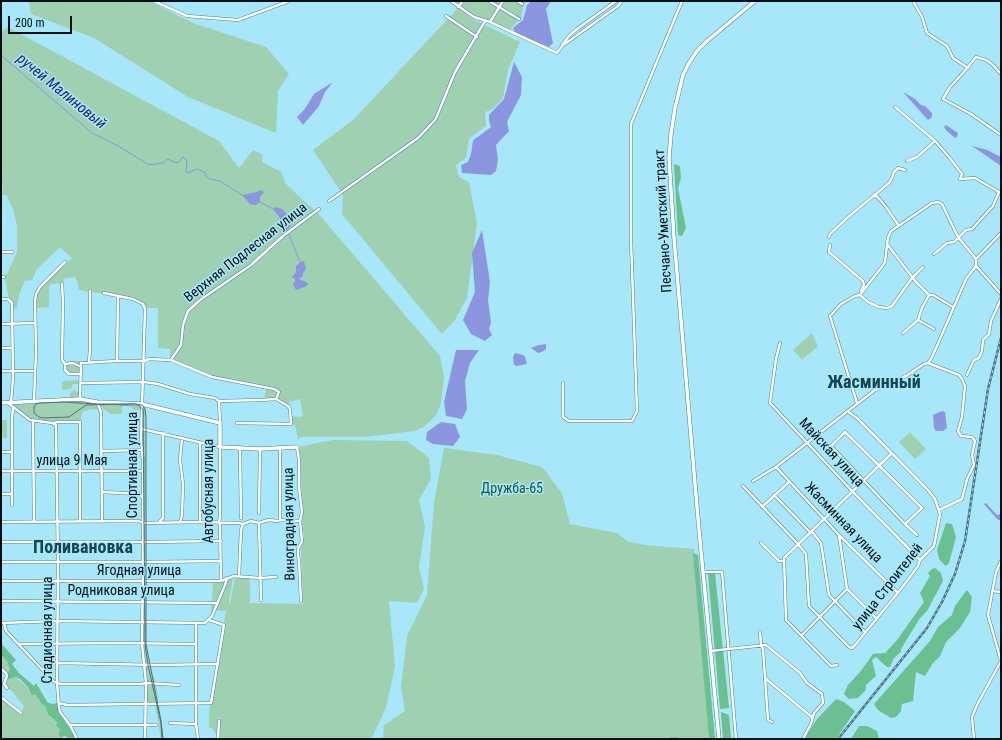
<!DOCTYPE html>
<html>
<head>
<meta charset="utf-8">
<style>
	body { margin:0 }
	#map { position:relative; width:1002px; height:740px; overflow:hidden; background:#a8e7fa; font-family:"Roboto Condensed",sans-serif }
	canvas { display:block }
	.frame { position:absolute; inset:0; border:2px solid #000f15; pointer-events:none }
	.scale { position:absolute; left:8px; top:16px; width:64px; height:18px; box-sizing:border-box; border:2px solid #000f15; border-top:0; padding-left:5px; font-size:12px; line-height:14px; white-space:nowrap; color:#000f15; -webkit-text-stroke:3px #a8e7fa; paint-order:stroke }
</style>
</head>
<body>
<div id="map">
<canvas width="1002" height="740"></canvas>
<div class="frame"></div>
<div class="scale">200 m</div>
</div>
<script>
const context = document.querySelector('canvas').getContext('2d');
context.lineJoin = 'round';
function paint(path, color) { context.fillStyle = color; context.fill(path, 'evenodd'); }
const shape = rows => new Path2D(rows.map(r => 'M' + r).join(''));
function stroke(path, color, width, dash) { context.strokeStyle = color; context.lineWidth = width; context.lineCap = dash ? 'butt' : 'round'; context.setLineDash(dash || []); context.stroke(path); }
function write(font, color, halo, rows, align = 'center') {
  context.font = font + ' "Roboto Condensed",sans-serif'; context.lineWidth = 3; context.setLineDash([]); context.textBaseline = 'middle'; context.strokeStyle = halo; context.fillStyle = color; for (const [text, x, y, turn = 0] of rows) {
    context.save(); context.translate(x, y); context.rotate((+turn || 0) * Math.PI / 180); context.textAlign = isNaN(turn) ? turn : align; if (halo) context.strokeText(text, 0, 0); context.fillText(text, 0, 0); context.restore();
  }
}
paint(shape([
	[29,1,149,1,193,23,266,47,289,74,278,91,276,133,188,97,94,38,31,14],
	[455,1,528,1,524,4,521,18,511,28,511,33,499,25,474,16],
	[458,8,474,20,520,42,508,70,503,98,493,109,485,112,486,126,469,139,466,158,456,165,459,177,469,182,477,223,467,298,455,320,442,334,342,214,343,195,313,150,354,119],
	[8,27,219,141,239,168,253,150,263,155,262,162,281,172,286,184,306,203,317,212,440,356,444,377,441,403,437,414,425,426,415,431,365,437,301,437,298,440,296,428,293,423,291,416,300,417,303,416,300,399,289,402,289,406,278,398,280,390,270,388,278,393,275,398,264,399,266,388,210,376,170,359,170,349,158,348,158,308,146,308,146,306,139,300,134,299,79,290,78,284,75,277,65,278,63,283,50,284,49,286,49,307,36,308,37,295,40,288,72,258,60,247,37,269,32,280,25,281,19,295,17,308,12,309,12,303,9,299,4,274,7,274,17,252,17,226,13,209,6,195,2,195,3,185,1,183,1,32],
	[812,333,818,346,802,360,793,350],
	[67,361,80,361,80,373,69,373,67,371],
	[80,380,79,387,78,388,78,384,73,384,71,389,63,390,62,389,62,382,64,381],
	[74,390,80,393,79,398,70,398,70,393],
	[76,400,96,403,100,409,87,410,84,411,82,412,81,421,46,421,31,419,12,405],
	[99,403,141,405,141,410,134,410,130,406,122,406,122,414,111,414,103,409],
	[144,406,145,407,146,469,146,645,150,664,156,685,164,739,161,739,155,705,146,704,147,681,143,644,142,450,143,407],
	[1,420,7,420,7,438,1,438],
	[910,432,926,449,915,459,899,442],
	[333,440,407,441,429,458,431,479,419,500,425,527,419,567,424,589,417,603,389,601,395,666,386,708,371,739,220,739,220,718,218,717,218,738,212,728,209,728,209,712,216,666,216,664,219,663,226,622,224,623,226,611,216,610,211,613,213,582,220,582,233,577,229,601,230,604,235,577,250,578,250,603,303,604,301,550,304,538,302,521,301,460,299,447,309,445,311,444],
	[444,448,497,455,542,467,562,493,570,524,617,533,627,541,644,545,694,549,709,739,383,739,384,725,405,711,401,687,407,636,427,595,434,503],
	[1,655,7,661,10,669,7,674,1,668],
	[15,677,24,684,32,693,36,694,41,703,46,707,52,719,57,724,60,732,58,734,62,739,1,739,1,698,21,714,24,706,5,683,7,680]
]), '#9ed0b1');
paint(shape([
	[674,164,680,166,681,178,678,188,686,228,682,236,678,235],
	[946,523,952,524,956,537,949,563,946,566,939,559,937,550],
	[693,553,698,555,715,739,709,739],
	[935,568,941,573,943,581,927,611,920,618,901,649,901,652,894,658,890,667,887,667,876,657,872,660,876,676,866,685,866,690,858,698,849,699,844,694,848,685,860,672,873,654,885,653,897,640,924,602,920,593,930,576,928,573,932,569],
	[708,573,715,573,729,708,720,709],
	[967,590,972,597,970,612,960,628,946,642,940,656,933,663,925,676,916,672,913,701,902,704,901,711,896,717,891,718,878,710,874,704,930,641,938,627,952,615,955,606],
	[1,643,16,660,12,664,19,673,34,686,36,683,48,703,54,704,58,702,59,712,76,739,68,739,67,737,64,736,61,738,58,734,60,732,59,731,60,730,56,725,57,723,48,714,46,707,41,703,38,698,37,698,36,694,32,695,28,687,20,679,15,677,7,680,7,674,10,669,7,661,1,655],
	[836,699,844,702,855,711,836,739,804,739,817,719],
	[721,712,729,715,731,739,723,739],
	[859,726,867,726,877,731,879,739,851,739]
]), '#6cbf90');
paint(shape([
	[531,1,551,1,546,9,553,43,549,47,516,34,513,28,523,20,527,5],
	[514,62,522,77,521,95,507,122,509,131,496,145,498,160,496,171,491,175,462,173,461,165,468,162,471,154,473,140,479,136,491,127,489,121,489,115,504,99],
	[333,82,325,92,319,106,303,125,297,117,304,110,314,94],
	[903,92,915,99,921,105,925,106,932,113,932,117,928,120],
	[946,125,958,133,957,137,955,138,947,131,944,127],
	[972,146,987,150,1001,157,1001,166],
	[261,190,264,192,260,197,260,202,256,205,250,204,242,195,257,192],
	[274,207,282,209,291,219,291,225,287,230,285,230,280,220,280,218,273,209],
	[482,230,490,282,488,300,491,322,489,329,492,335,485,341,471,334,463,320,475,292,472,253],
	[304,261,306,269,303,273,303,276,299,279,306,282,308,284,305,287,296,290,293,284,295,282,295,279,292,277,296,272,296,266,300,262],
	[546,344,546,349,542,352,538,353,531,348,539,345],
	[456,350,479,350,470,363,465,381,467,409,462,419,446,416,444,402],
	[515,353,523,355,525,357,527,364,516,366,514,364,513,357],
	[942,411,945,412,947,428,943,431,936,431,934,428,933,415],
	[441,422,455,424,460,437,453,446,433,444,426,440,427,432],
	[986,503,997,515,1001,514,1001,521,997,519,984,504]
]), '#8c96de');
stroke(shape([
	[2,56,92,133,120,147,149,165,163,163,168,159,174,162,178,163,183,157,186,159,187,161,186,172,187,173,197,169,206,173,205,175,209,179,220,181,242,195],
	[260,202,273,209],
	[287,230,300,262]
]), '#8c96de', 1);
const street = shape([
	[154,1,187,16,238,20,289,1],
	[451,1,474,17,490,22,557,53,562,46,618,6,622,1],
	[489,1,519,19],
	[517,1,522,4],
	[913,1,922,17,927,33,947,46,953,58,968,68],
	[458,7,463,1],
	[446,16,477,37],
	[490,22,503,1],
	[562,45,570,35,577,29,616,1],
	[1001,74,992,64,986,60,976,57,963,73,950,87,943,99,971,114,1001,135],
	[895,107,935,141,949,157,962,174,960,179,975,178,999,192],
	[907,161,917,157,935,141],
	[875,194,886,207,899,226],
	[329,201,418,138,435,120,437,116,455,72,485,21],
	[829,237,830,234,847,218,889,183,892,178,894,172,898,168,905,170],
	[887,244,916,282,929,295,933,295,953,307],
	[830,245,829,252,863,281,864,285,861,291],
	[1,252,12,252],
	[934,254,947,243,954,242,966,230,972,229,993,206,999,192],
	[976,259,1001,233],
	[1,277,4,277],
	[62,284,63,302,62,360,65,364,65,370,69,374,81,374],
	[104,293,133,299,143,304,145,309,141,439,143,462,143,562,142,644,146,683,145,739],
	[860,295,868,302,879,307,887,308,892,306,912,278,923,267],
	[1,299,8,299,12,303,13,378,11,403],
	[918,320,934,329],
	[1,324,35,323],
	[903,333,918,320,922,308,929,295],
	[780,343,776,359,770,403,853,492,920,560],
	[1,348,12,348],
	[171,360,181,345,183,325,188,311,200,300,251,265,262,255,283,236,319,209],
	[117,361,118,297],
	[89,362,90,349,90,291],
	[928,363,959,375,962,379,965,386,962,417,958,431,961,436,972,437,975,441,972,455,974,465,967,479,962,499,939,510],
	[928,363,931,359,937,346,966,279,976,266],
	[65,364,73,363,81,367],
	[1,371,35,371],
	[967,375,974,360,979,358,982,351,983,340,989,334,991,321,1001,299],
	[81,383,144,382,158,384,190,394,215,398,219,401,261,400,276,399,288,406,290,409,291,424,237,423],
	[563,383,563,417,569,421,632,421,637,411,631,240,631,124,682,1],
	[80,399,81,363,117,361,144,361,149,359,171,360,212,377,274,389,279,392,276,399],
	[34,401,36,352,35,301,36,294,40,287,65,262],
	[219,401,220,423],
	[97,402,101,412,102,522],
	[8,403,30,420,52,423,56,425,58,561,57,683,59,707,60,712,70,725,77,739],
	[857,403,830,316,841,304,855,296,860,295,884,264,885,262,888,237,891,231,932,203,938,202,942,204,958,237,976,259,976,266,1001,294],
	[33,421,34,521],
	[54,423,57,422,80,422,80,521],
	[142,429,220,447,220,517,219,522,220,525,221,581],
	[239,447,240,450,241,518],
	[280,447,280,520],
	[297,447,299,460,299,487,302,512,300,521,302,541,298,549,298,555,299,561,301,601],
	[102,451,142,450],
	[1,452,12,452],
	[776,467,839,535,897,592],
	[1,471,142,471],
	[753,481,776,467,875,390,906,376,924,364,928,363],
	[743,486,798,544,806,554,809,606,849,647,852,648,855,645,901,589,918,566,920,560,934,546,940,514,935,499,928,490,857,418,847,411],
	[103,492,139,494,143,498],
	[1,494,12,494],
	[774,495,809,531,813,533,821,543,829,595,865,632],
	[12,505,12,418,13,408],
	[762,507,789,482],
	[259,513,260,449],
	[160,521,163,518,163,433],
	[1,522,139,521,143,523,200,522,239,523,243,524,251,521,259,523,268,520,278,521,280,520,300,521],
	[180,522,182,515,183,484,180,460,182,438],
	[200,522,200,443],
	[259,523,261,600],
	[905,524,922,508,845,432,831,446,864,481,905,524,917,535],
	[839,535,847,589,876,618],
	[1,542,145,542,221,541],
	[761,543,779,561,784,561],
	[1,562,143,562,221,561],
	[703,572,722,572,736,739],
	[239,576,241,530,243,524],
	[1,581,221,581,234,576,260,578,276,577],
	[992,591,1001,592],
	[1,601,218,603],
	[1,623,57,621,205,623,212,616,225,585,227,578],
	[4,623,6,631,53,681,57,683,62,684,141,684,146,683,179,685],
	[196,623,196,724,198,739],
	[760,632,761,645,763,649,768,720,772,722],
	[802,635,847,589],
	[19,644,119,643,196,644],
	[710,651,766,645,800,673,807,683,822,694,823,703,814,713,811,724,803,739],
	[58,663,157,665,218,664],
	[837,665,831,666,786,620,784,558,892,453],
	[1,669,6,673,7,676,4,684,7,688],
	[765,678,813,718],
	[1,697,21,713],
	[59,703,67,705,211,703,224,625,209,620],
	[170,723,196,724],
	[70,725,156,725],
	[218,739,219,721],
	[672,739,676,739],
	[974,739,972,717,977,705,1001,661,988,615,996,572,1001,561]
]);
const secondary = shape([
	[1,403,80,399,97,402,142,404,220,423,220,447,260,449,297,447],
	[719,739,699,530,674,238,669,158,671,134,675,108,683,75,689,63,697,51,707,41,755,1]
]);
stroke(street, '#448192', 3.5);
stroke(secondary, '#448192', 4.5);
stroke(street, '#fff', 2.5);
stroke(secondary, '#fff', 3.5);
stroke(shape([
	[162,739,161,723,148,665,145,644,143,410,140,406,135,404,86,405,69,417,43,418,39,417,34,413,34,407,36,404,39,403,62,402,96,404,136,404,142,405,145,409,146,417,146,644,161,721,163,739]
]), '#4e737f', 1);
const rail = shape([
	[838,739,927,628,942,602,955,574,965,541,988,389,1001,338]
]);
stroke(rail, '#4e737f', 2.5);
stroke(rail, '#a8e7fa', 1, [3]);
write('14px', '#000f15', '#a8e7fa', [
	["Песчано-Уметский тракт",664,221,-93],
	["Верхняя Подлесная улица",246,253,-38],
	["Майская улица",831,453,47],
	["улица 9 Мая",72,461],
	["Спортивная улица",133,465,-90],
	["Автобусная улица",209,491,-90],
	["Жасминная улица",843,523,46],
	["Виноградная улица",290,524,-91],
	["Ягодная улица",139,571],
	["улица Строителей",888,587,-52],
	["Родниковая улица",121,591],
	["Стадионная улица",48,630,-90]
]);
write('14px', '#185637', '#a8e7fa', [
	["Дружба-65",512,489]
]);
write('italic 15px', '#252073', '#a8e7fa', [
	["ручей Малиновый",61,92,39]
]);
write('bold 18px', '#144551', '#a8e7fa', [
	["Жасминный",874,383],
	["Поливановка",83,548]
]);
</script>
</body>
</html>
